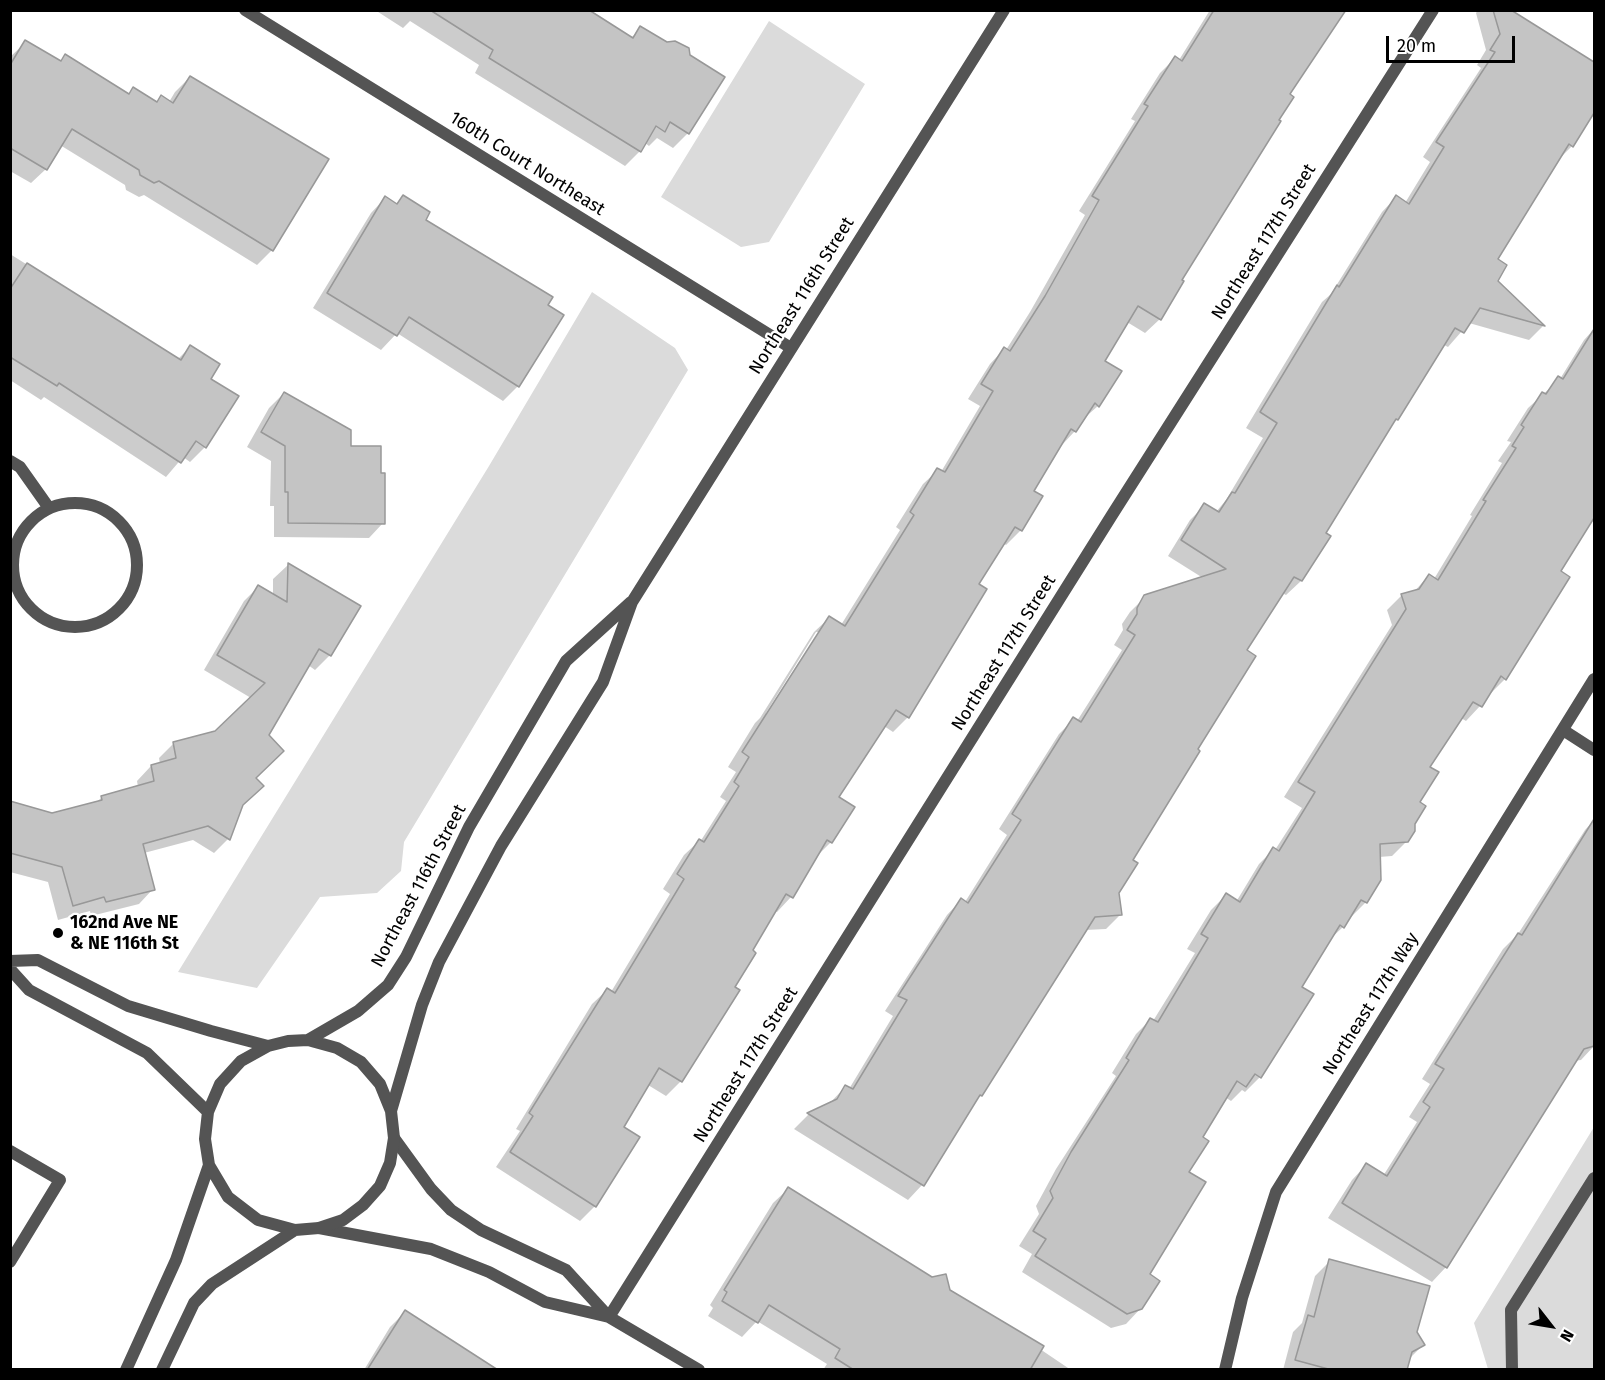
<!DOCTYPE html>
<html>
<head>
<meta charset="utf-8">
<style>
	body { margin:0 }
	#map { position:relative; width:1605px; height:1380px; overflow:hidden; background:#fff; font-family:"Fira Sans",sans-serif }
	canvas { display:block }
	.frame { position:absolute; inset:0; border:12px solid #000; pointer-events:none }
	.north { position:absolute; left:1521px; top:1296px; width:60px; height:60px; -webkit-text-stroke:4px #fff; paint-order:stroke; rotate:121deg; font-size:16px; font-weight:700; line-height:24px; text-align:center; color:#000 }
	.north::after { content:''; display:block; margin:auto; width:21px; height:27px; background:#000; clip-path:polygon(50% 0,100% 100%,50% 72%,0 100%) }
	.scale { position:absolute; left:1386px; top:36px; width:129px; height:27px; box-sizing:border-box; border:3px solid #000; border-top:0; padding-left:8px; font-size:18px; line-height:21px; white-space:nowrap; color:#000; -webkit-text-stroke:4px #fff; paint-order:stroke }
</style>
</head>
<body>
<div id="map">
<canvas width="1605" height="1380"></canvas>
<div class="frame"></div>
<div class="north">N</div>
<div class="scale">20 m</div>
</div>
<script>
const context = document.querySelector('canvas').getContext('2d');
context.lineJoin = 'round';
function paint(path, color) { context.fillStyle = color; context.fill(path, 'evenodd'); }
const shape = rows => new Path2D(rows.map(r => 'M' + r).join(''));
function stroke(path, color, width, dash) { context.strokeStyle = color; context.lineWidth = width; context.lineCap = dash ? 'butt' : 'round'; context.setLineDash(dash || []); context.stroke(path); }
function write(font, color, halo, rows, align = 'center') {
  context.font = font + ' "Fira Sans",sans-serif'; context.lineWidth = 4.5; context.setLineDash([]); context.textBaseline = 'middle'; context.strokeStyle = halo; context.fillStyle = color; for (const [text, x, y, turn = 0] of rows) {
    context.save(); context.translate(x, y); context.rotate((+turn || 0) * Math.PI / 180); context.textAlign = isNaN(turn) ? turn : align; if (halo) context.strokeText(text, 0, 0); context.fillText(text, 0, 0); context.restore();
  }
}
paint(shape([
	[769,21,865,84,769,242,741,247,661,197],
	[592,292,675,348,688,370,404,842,401,871,377,893,320,897,257,988,178,972,489,466],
	[1594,1127,1594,1369,1488,1369,1474,1323]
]), '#dbdbdb');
paint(shape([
	[375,10,584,10,630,39,641,28,688,133,673,148,657,138,649,146,645,143,640,151,625,166,475,73,479,65,410,21,403,28],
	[1210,10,1345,10,1288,95,1180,280,1160,319,1145,333,1127,322,1103,361,1098,406,1082,420,1075,431,1061,446,1032,491,1021,530,1006,545,1003,543,977,585,908,717,893,732,884,726,837,797,853,807,831,842,816,857,791,897,777,912,775,911,751,951,733,987,681,1081,666,1096,648,1085,622,1127,595,1206,580,1221,496,1167,520,1131,516,1129,592,1004,607,990,611,992,670,894,663,889,684,855,699,841,700,842,726,801,720,797,736,772,728,767,755,723,760,718,814,632,829,618,841,625,900,530,896,527,923,484,938,470,941,472,980,406,968,399,990,364,1004,349,1006,350,1030,312,1085,215,1079,211,1135,121,1131,119,1160,73,1175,58,1179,60],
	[816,632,820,632,768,715,766,713],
	[1478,10,1508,10,1594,64,1594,110,1572,146,1558,160,1496,259,1496,281,1543,326,1529,340,1469,323,1448,347,1444,345,1397,419,1389,427,1324,533,1329,537,1301,581,1286,595,1282,593,1245,651,1196,750,1131,861,1117,893,1120,915,1106,929,1085,930,981,1095,973,1103,922,1185,908,1200,794,1129,808,1115,829,1104,845,1087,849,1089,893,1016,885,1011,947,915,961,900,965,902,1007,835,999,829,1059,734,1074,719,1077,721,1122,650,1114,645,1123,630,1122,624,1130,612,1145,597,1203,578,1168,556,1190,520,1205,505,1216,512,1226,500,1263,438,1246,428,1267,393,1322,302,1331,294,1382,212,1396,197,1405,203,1430,162,1423,157,1481,68,1477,65,1486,50,1476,13],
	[26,42,60,62,66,56,128,95,133,89,156,103,161,97,169,102,175,92,190,77,272,250,257,265,144,195,139,197,126,190,125,185,60,145,46,169,31,183,10,171,10,57],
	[403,197,424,220,518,386,503,401,397,333,381,350,313,308,371,213,385,198,395,205],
	[10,254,178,359,190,347,208,379,205,447,190,462,183,457,166,477,44,397,41,400,10,380],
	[1594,329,1594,516,1559,571,1505,679,1491,693,1489,692,1480,706,1466,721,1461,718,1428,767,1407,841,1392,856,1379,857,1379,879,1365,903,1351,917,1349,916,1343,927,1328,941,1300,987,1260,1077,1245,1092,1242,1090,1231,1101,1225,1097,1201,1137,1148,1275,1141,1308,1126,1324,1111,1328,1022,1272,1032,1254,1019,1246,1039,1214,1036,1206,1056,1169,1116,1076,1112,1073,1136,1034,1150,1020,1153,1021,1195,953,1187,949,1211,910,1226,895,1236,902,1259,864,1274,849,1275,850,1302,808,1284,797,1392,625,1387,610,1402,595,1413,593,1429,575,1434,579,1472,516,1470,515,1502,463,1498,461,1511,442,1507,441,1528,408,1560,379,1584,340],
	[284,393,383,523,369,538,274,537,274,506,270,506,271,461,247,447,269,408],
	[288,565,359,607,330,655,315,670,308,665,267,735,254,778,228,839,214,853,193,840,144,853,153,889,139,904,91,916,90,911,58,920,48,882,10,872,10,803,52,814,96,803,102,797,138,787,137,781,151,766,160,764,159,758,174,743,216,733,251,698,204,670,244,601,258,587,273,596,273,579],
	[1594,820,1594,1028,1593,1031,1594,1046,1581,1060,1574,1061,1446,1267,1432,1282,1328,1218,1352,1180,1366,1165,1383,1176,1417,1122,1409,1117,1430,1084,1422,1079,1503,949,1518,934,1585,830],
	[788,1189,1040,1349,1071,1370,823,1370,827,1364,757,1321,742,1337,708,1316,713,1308,710,1305,773,1203],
	[1330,1261,1416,1332,1423,1345,1409,1359,1406,1370,1283,1370,1293,1332,1302,1323,1315,1276],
	[405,1312,463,1370,364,1370,390,1327]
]), '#0003');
const building = shape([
	[430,10,589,10,633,38,640,26,667,42,675,41,689,48,690,55,725,77,689,134,670,122,665,132,656,126,641,152,489,58,493,50,430,10],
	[1214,10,1346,10,1290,94,1294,97,1279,120,1281,121,1182,280,1184,281,1161,320,1138,306,1105,361,1122,371,1099,407,1095,403,1076,432,1071,429,1034,491,1043,496,1022,531,1015,527,979,584,987,589,909,718,896,710,839,797,855,807,832,843,827,840,793,898,786,894,753,950,756,953,735,987,740,990,682,1082,659,1068,624,1127,640,1137,596,1207,510,1152,533,1116,529,1113,607,988,615,993,684,879,677,874,699,839,704,842,739,786,734,782,749,757,742,752,829,616,845,626,914,515,910,512,937,468,945,472,993,391,981,384,1004,347,1010,351,1045,296,1099,200,1092,196,1148,106,1144,104,1175,56,1182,61,1214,10],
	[1493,10,1511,10,1594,62,1594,113,1573,147,1569,144,1498,259,1507,265,1498,281,1545,326,1480,308,1464,333,1455,328,1398,420,1396,419,1326,533,1331,536,1302,581,1294,577,1247,650,1256,656,1198,749,1200,751,1133,860,1138,863,1119,893,1122,915,1095,917,982,1096,980,1095,924,1186,807,1113,837,1099,845,1085,853,1089,907,1000,898,996,961,898,968,903,1021,820,1012,814,1073,717,1081,722,1135,635,1127,630,1137,614,1137,608,1144,595,1226,569,1181,540,1204,503,1219,512,1232,492,1235,493,1277,423,1260,412,1282,376,1337,285,1339,287,1396,195,1409,204,1444,147,1436,142,1495,52,1490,50,1500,34,1493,10],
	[25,40,61,61,65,54,129,94,133,87,157,102,161,95,173,103,190,76,329,159,273,251,159,181,154,183,140,175,139,170,72,129,47,170,10,148,10,65,25,40],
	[403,195,430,212,426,220,553,297,548,305,564,315,519,387,409,317,397,336,327,293,385,196,397,204,403,195],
	[27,263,181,360,190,345,220,364,211,379,239,396,206,448,196,441,181,463,59,383,57,386,10,357,10,289,27,263],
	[1594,329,1594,518,1561,571,1570,577,1506,680,1501,676,1482,707,1473,702,1430,767,1439,772,1420,802,1426,806,1415,824,1415,831,1408,842,1380,844,1381,880,1367,903,1361,900,1344,928,1340,925,1302,987,1314,994,1261,1078,1255,1074,1246,1087,1237,1081,1203,1137,1209,1141,1189,1172,1206,1182,1150,1274,1160,1281,1142,1309,1127,1314,1035,1256,1046,1239,1033,1231,1053,1198,1050,1191,1071,1152,1129,1060,1126,1058,1150,1018,1158,1022,1208,938,1201,934,1226,893,1240,902,1273,847,1279,851,1315,792,1298,782,1406,609,1401,594,1419,589,1429,574,1438,580,1486,501,1483,500,1516,448,1512,446,1524,427,1521,425,1542,392,1546,394,1558,376,1563,379,1594,329],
	[284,392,351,430,351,446,381,446,381,473,385,473,385,524,288,523,288,492,285,492,285,446,261,432,284,392],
	[288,563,361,606,331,656,319,649,269,735,284,751,256,778,264,786,243,805,230,840,208,826,143,844,155,890,106,902,104,897,73,906,62,867,10,853,10,801,52,813,102,800,101,796,154,781,151,765,176,758,173,742,215,731,265,683,217,655,258,585,287,602,288,563],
	[1594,819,1594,1046,1584,1049,1447,1268,1342,1203,1366,1163,1387,1176,1430,1107,1423,1102,1444,1069,1435,1064,1518,933,1522,935,1594,819],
	[788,1187,932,1277,946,1274,950,1290,1044,1346,1030,1370,854,1370,835,1358,840,1349,769,1305,758,1323,722,1301,727,1292,724,1290,788,1187],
	[1329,1259,1430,1286,1417,1332,1425,1345,1412,1352,1407,1370,1332,1370,1295,1360,1308,1315,1314,1317,1329,1259],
	[405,1310,498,1370,367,1370,405,1310]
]);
paint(building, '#c4c4c4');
stroke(building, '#989898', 1.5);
stroke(shape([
	[10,1151,60,1180,10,1262],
	[1512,1370,1511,1310,1594,1178]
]), '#545454', 12);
stroke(shape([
	[245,10,791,348],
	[10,461,20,467,49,508],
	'13 565a62 62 0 1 1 124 0a62 62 0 1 1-124 0Z',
	[1563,730,1594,750],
	[394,1138,431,1189,451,1210,481,1230,566,1270,609,1317,699,1370],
	[319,1228,431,1249,489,1272,545,1302,609,1317],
	[609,1317,1112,515,1433,10],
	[1225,1370,1242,1298,1276,1192,1594,679]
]), '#545454', 12);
stroke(shape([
	[10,961,38,960,128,1006,211,1031,268,1046],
	[10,969,29,990,147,1053,208,1112],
	[308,1040,337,1048,361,1062,380,1084,391,1111],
	[209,1165,228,1197,258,1220,295,1230],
	[126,1370,176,1260,209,1165,205,1139,208,1112,220,1084,241,1061,268,1046,288,1041,308,1040,358,1011,388,985,406,957,469,827,566,661,631,602],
	[162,1370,194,1303,212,1284,295,1230,319,1228,343,1220,363,1205,380,1186,390,1163,394,1138,391,1111,422,1005,439,962,501,846,603,682,632,602,1004,10]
]), '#545454', 12);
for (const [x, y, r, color] of [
	[58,933,6,"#000"]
]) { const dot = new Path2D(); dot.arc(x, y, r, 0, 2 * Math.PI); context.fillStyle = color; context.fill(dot); stroke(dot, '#fff', 2); }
write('18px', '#000', '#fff', [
	["160th Court Northeast",527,164,32],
	["Northeast 117th Street",1264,242,-58],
	["Northeast 116th Street",802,296,-58],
	["Northeast 117th Street",1004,653,-58],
	["Northeast 116th Street",419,886,-62],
	["Northeast 117th Way",1371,1004,-58],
	["Northeast 117th Street",746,1065,-58]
]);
write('bold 18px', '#000', '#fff', [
	["162nd Ave NE",70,923],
	["& NE 116th St",70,944]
], 'left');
</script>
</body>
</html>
